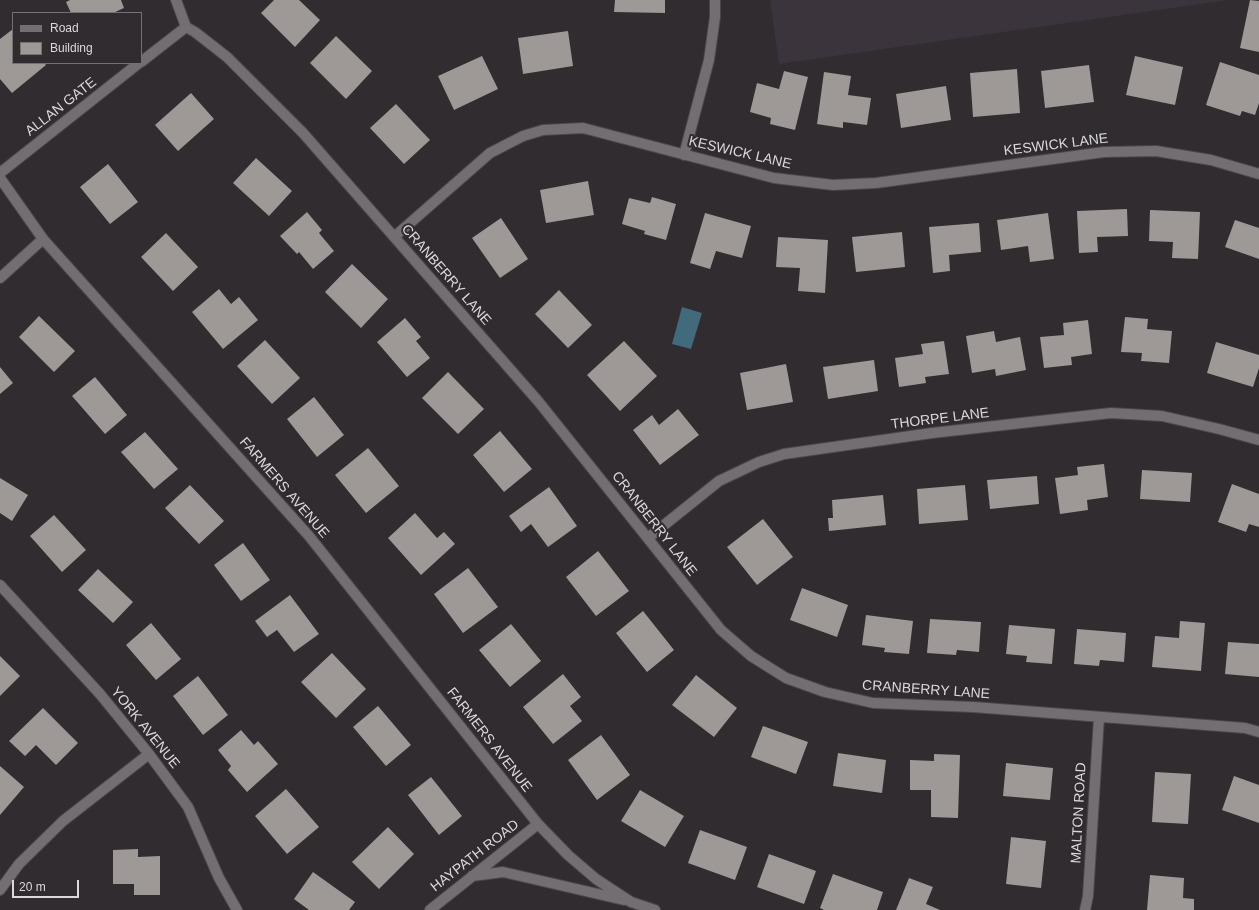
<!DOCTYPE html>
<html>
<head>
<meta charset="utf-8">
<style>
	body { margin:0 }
	#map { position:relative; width:1259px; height:910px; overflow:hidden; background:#302c30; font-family:Arial,sans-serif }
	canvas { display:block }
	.legend { position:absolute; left:12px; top:12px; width:130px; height:52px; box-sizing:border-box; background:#302c30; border:1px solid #747174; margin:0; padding:5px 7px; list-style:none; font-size:12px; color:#dbd9db }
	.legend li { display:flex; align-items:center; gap:8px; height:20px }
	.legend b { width:20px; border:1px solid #747174 }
	.scale { position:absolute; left:12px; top:880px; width:67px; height:18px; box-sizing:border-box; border:2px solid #dbd9db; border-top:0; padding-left:5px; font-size:12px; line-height:14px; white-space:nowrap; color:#dbd9db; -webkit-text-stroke:3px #302c30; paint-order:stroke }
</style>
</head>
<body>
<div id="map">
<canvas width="1259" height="910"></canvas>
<ul class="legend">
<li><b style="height:5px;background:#726e72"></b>Road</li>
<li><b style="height:11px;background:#9e9897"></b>Building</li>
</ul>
<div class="scale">20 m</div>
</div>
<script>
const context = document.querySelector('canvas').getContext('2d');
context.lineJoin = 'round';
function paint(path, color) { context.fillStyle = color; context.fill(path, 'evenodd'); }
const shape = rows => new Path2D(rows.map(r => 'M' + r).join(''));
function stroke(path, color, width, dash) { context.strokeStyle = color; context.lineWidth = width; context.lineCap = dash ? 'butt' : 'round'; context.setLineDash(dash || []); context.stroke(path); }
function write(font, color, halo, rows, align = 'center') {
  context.font = font + ' Arial,sans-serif'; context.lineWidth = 4; context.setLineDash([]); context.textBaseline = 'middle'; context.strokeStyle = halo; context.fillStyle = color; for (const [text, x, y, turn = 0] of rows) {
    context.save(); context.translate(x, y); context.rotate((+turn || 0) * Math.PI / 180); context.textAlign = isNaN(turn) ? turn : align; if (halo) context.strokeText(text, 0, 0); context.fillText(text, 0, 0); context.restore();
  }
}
paint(shape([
	[770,0,1228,0,779,64]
]), '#3b343c');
paint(shape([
	[682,307,702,313,691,349,672,344]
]), '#416a7a');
paint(shape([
	[70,0,121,0,124,8,113,13,71,13,66,2],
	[274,0,299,0,320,20,295,47,261,13],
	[615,0,665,0,665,13,614,12],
	[1250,0,1259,1,1259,52,1240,48],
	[13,29,13,63,44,63,46,65,12,93,0,79,0,39],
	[568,31,573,66,523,74,518,38],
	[336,36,372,71,346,99,310,63],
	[482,56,498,89,454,110,438,76],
	[1135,56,1183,67,1175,105,1126,95],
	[1220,62,1259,75,1259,103,1255,115,1242,111,1240,116,1206,105],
	[1089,65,1094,102,1045,108,1041,71],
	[1017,69,1020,113,973,117,970,73],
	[784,71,808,77,795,130,770,124,771,118,750,112,757,83,779,89],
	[824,72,851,76,848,95,871,98,867,125,843,122,843,128,817,124],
	[946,86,951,120,901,128,896,94],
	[191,93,214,119,178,151,155,125],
	[396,104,430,140,404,164,370,128],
	[256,158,292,191,269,216,233,183],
	[108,164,138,202,110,224,80,187],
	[588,181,594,215,546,223,540,190],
	[652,197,676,204,666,240,644,234,645,231,622,224,629,198,650,203],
	[1127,209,1128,236,1097,237,1098,252,1079,253,1077,211],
	[1150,210,1200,212,1198,259,1172,258,1173,242,1149,241],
	[307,212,322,230,319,233,334,251,313,269,299,252,297,254,280,236],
	[705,213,751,226,742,258,716,251,710,269,690,263],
	[1048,213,1054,259,1030,262,1028,246,1001,250,997,220],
	[501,218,528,259,500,278,472,238],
	[1235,220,1259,228,1259,259,1225,247],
	[979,223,981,252,949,255,950,271,933,273,929,227],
	[902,232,905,267,856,272,852,237],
	[166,233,198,267,173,291,141,257],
	[778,237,828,240,825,293,798,291,800,268,776,267],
	[352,264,388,299,361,328,325,292],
	[219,289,231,304,239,297,258,320,223,349,192,312],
	[559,290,592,325,568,348,535,314],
	[39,316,75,351,54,372,19,337],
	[1125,317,1148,319,1147,329,1172,331,1169,363,1141,361,1142,353,1121,352],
	[405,318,421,337,416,341,430,358,407,377,377,342],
	[1088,320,1092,354,1071,357,1072,365,1044,368,1040,337,1064,335,1063,323],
	[994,331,996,342,1020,337,1026,370,996,376,995,369,972,373,966,336],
	[265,340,300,378,272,404,237,366],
	[624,341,657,376,620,411,587,375],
	[944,341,949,374,925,377,926,383,899,387,895,358,923,354,921,344],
	[1216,342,1259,355,1259,368,1253,387,1207,373],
	[874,360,878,391,828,399,823,367],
	[786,364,793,402,747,410,740,373],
	[0,367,13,383,0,394],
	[448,372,484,409,458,434,422,398],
	[95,377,127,415,105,434,72,396],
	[314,397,344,435,317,457,287,419],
	[678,409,699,435,660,465,633,430,652,415,659,425],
	[500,431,532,469,504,492,473,455],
	[145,432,178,469,154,489,121,452],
	[368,448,399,486,366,513,335,475],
	[1104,464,1108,497,1087,500,1088,510,1060,514,1055,478,1078,475,1077,467],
	[1142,470,1192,473,1190,502,1140,499],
	[1037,476,1039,504,990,509,987,480],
	[0,478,28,495,12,521,0,513],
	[1232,484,1259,494,1259,527,1249,524,1246,532,1218,522],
	[190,485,224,521,199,544,165,508],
	[965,485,968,520,919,524,917,489],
	[549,487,577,526,548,547,531,524,521,532,509,516],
	[883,495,886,525,829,531,828,518,833,518,832,500],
	[415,513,437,538,444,532,455,544,421,575,388,538],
	[54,515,86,550,62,572,30,536],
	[763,519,793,557,757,585,727,547],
	[243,543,270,580,241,601,214,565],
	[598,551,629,591,596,616,566,577],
	[468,568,498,607,463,633,434,594],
	[98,569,133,602,113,623,78,590],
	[802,588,848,605,837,637,790,620],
	[290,595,319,634,294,652,277,630,267,637,255,621],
	[643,611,674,650,647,672,616,633],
	[866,615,913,621,909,654,884,652,885,648,862,645],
	[930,619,981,622,979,652,957,650,956,655,927,653],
	[1180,621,1205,623,1201,671,1152,667,1155,636,1179,638],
	[151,623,181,659,156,680,126,645],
	[511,624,541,661,510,687,479,650],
	[1009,625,1055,629,1052,664,1026,662,1027,656,1006,654],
	[1077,629,1126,633,1124,662,1100,660,1099,666,1074,664],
	[1228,642,1259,644,1259,677,1225,674],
	[332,653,366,689,336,718,301,682],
	[0,656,20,676,0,696],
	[563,674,581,697,570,706,582,721,553,744,523,707],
	[696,675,737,708,714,737,672,705],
	[198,676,228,715,203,735,173,696],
	[378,706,411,745,386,766,353,727],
	[43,708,78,743,56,765,36,745,25,756,9,741],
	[763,726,808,742,796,774,751,757],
	[241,730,254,745,258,741,278,764,247,792,228,770,231,766,218,750],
	[601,735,630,775,597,800,568,760],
	[838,753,886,760,882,793,833,786],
	[934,754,960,755,958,818,931,817,931,790,910,790,910,760,934,761],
	[1006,763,1053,768,1050,800,1003,796],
	[0,766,24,787,0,815],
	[1155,772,1191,774,1188,824,1152,822],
	[1234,776,1259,785,1259,823,1222,810],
	[431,777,462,816,439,835,408,795],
	[286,789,319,827,287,854,255,816],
	[640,790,684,816,665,847,621,821],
	[388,827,414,854,379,889,352,862],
	[700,830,747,847,735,880,688,863],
	[1011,837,1046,841,1041,888,1006,884],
	[138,849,138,857,160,856,160,895,134,895,134,884,113,884,113,850],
	[769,854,816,871,804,904,757,887],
	[313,872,355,902,349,910,309,910,294,899],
	[833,874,883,892,877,910,824,910,820,908],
	[1150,875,1184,878,1183,898,1194,899,1194,910,1147,910],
	[909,878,933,887,926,904,940,910,896,910]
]), '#9e9897');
const minor = shape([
	[176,0,186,27],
	[186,27,195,32,227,57,303,133,538,401,721,630,751,656,786,678,825,692,873,703,973,707,1245,728,1259,732],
	[141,62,186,27],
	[684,155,709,60,715,17,715,0],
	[0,173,139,63],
	[0,178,43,239,309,536,538,824,568,855,596,879,631,902,655,910],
	[394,237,490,153,523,136,543,130,583,128,774,178,833,185,876,183,1104,152,1156,151,1211,160,1259,174],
	[0,278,43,239],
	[648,538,719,481,759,462,784,454,932,433,1111,413,1162,416,1219,429,1259,440],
	[0,585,100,694,149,754,188,807,219,878,237,910],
	[472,876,503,872,624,900],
	[0,890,19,864,63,821,149,754],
	[430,910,538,824],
	[1085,910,1088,896,1099,717]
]);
stroke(minor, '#4b484b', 12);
stroke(minor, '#726e72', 10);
write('14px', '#dbd9db', '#302c30', [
	["ALLAN GATE",61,107,-38],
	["KESWICK LANE",1056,145,-7],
	["KESWICK LANE",740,153,13],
	["CRANBERRY LANE",446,275,49],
	["THORPE LANE",940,419,-7],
	["FARMERS AVENUE",284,488,49],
	["CRANBERRY LANE",654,524,52],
	["CRANBERRY LANE",926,690,4],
	["YORK AVENUE",145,728,51],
	["FARMERS AVENUE",489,740,52],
	["MALTON ROAD",1079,813,-87],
	["HAYPATH ROAD",475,856,-38]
]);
</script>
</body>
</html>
